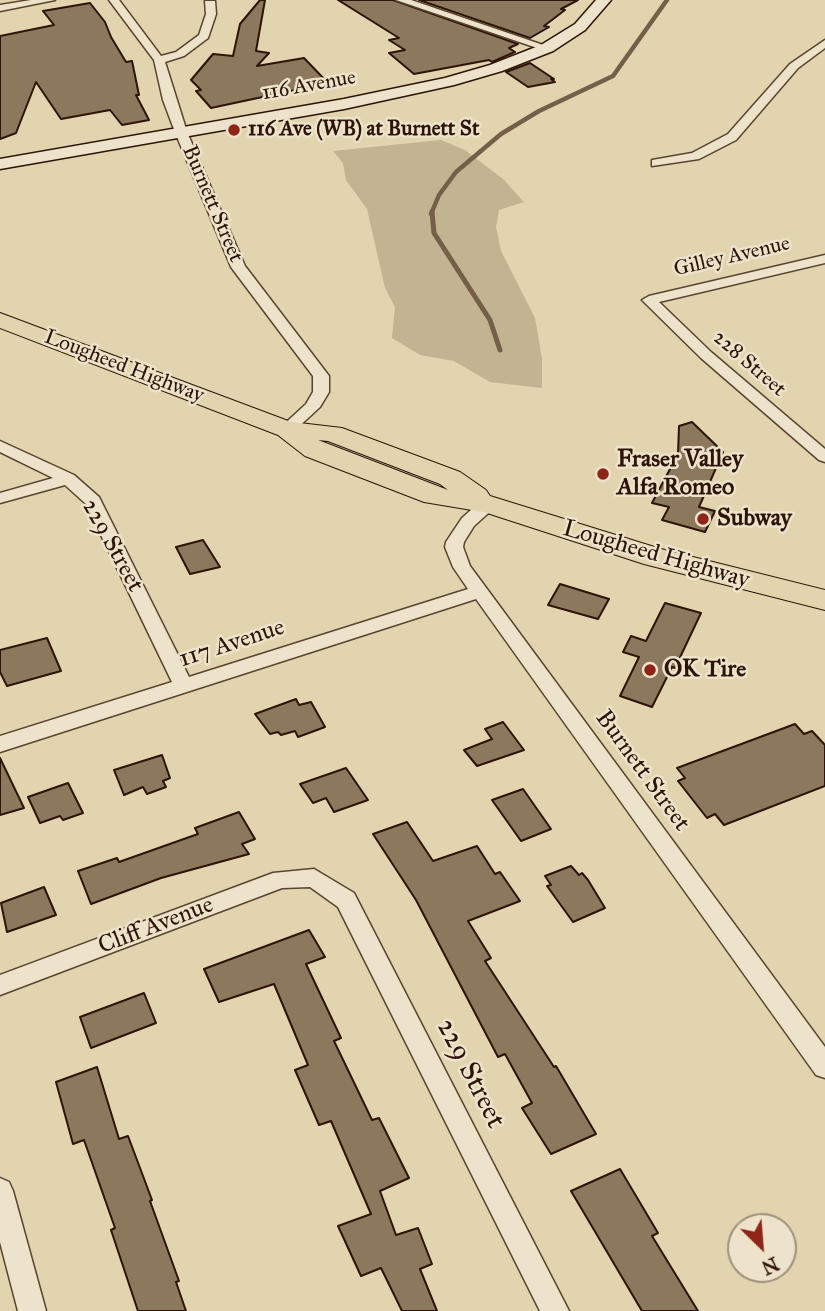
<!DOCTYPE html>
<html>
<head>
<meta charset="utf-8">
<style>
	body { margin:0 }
	#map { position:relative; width:825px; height:1311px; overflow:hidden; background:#e1d4ae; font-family:"IM FELL Great Primer",serif }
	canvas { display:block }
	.north { position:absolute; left:727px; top:1213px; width:70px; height:70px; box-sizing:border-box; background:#ece3ca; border:2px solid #a0907c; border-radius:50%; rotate:155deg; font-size:19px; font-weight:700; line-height:28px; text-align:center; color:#2d1406 }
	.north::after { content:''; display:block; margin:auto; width:24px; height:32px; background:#8f2418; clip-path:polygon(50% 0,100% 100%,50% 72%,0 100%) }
</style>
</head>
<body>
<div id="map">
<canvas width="825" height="1311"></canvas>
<div class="north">N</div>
</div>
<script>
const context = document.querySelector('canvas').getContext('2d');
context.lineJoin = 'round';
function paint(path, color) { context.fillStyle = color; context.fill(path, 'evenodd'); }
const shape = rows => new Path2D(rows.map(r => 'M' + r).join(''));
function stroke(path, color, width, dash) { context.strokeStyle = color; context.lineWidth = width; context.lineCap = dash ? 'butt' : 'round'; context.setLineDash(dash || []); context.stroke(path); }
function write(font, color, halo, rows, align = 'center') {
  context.font = font + ' "IM FELL Great Primer",serif'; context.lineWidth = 5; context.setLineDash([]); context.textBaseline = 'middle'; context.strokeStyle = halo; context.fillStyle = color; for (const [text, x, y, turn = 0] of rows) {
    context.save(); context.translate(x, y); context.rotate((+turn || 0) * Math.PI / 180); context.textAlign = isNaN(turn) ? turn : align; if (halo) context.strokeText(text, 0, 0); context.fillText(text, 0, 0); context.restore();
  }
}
paint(shape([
	[441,140,465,150,503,179,524,202,499,210,496,227,501,251,535,318,542,359,542,388,490,382,454,361,420,355,392,338,395,307,385,288,367,209,346,180,343,163,333,151]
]), '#c2b391');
stroke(shape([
	[431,214,439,195,456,172,501,134,539,111,613,76,667,0]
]), '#746049', 4.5);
stroke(shape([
	[432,212,434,233,490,320,500,350]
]), '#746049', 5);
const building = shape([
	[260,0,265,0,256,51,269,53,257,66,304,58,328,83,211,108,196,91,201,90,191,80,213,54,233,56,240,24,260,0],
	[338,0,393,0,518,44,509,48,515,52,492,62,489,60,414,74,389,53,405,50,389,40,399,38,338,0],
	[419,0,578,0,561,9,565,10,544,26,549,27,530,38,419,0],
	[90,3,105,22,111,37,126,62,132,61,139,95,136,95,149,120,122,125,110,110,61,119,36,82,16,133,0,139,0,36,54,25,43,11,90,3],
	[530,63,554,79,551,79,555,82,528,87,506,72,530,63],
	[692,422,723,452,699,507,715,511,705,532,662,520,669,507,652,503,678,454,679,426,692,422],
	[203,540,220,567,190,574,176,547,203,540],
	[560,584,609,599,598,619,548,605,560,584],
	[665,603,701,613,675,668,672,667,652,707,620,696,639,657,623,652,631,636,646,641,665,603],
	[47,638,61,671,7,686,0,672,0,650,47,638],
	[296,699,299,705,311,702,325,727,298,737,295,731,281,735,278,732,270,734,255,714,296,699],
	[503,722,524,750,477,766,464,750,492,739,485,729,503,722],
	[795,724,804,734,812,731,825,745,825,786,724,825,715,814,707,818,678,781,685,778,677,768,795,724],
	[162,755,170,778,163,781,166,787,147,794,143,787,124,795,114,770,162,755],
	[0,758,24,808,0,815,0,758],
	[346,768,368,800,334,812,326,798,313,803,300,784,346,768],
	[68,783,83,813,63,820,60,816,40,823,28,797,68,783],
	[523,789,551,829,521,841,492,800,523,789],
	[239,812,255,839,242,844,249,854,161,878,91,904,78,871,117,858,119,862,198,834,195,828,239,812],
	[407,822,433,861,477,846,495,874,500,872,520,901,468,921,491,958,485,961,554,1067,556,1066,596,1134,551,1154,522,1108,532,1103,505,1054,498,1057,416,900,373,834,407,822],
	[571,866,579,875,582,873,588,880,605,908,573,922,547,886,551,885,545,876,571,866],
	[44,887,56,915,7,932,1,903,44,887],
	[309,930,325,957,306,964,341,1038,334,1041,372,1120,379,1118,409,1178,380,1191,396,1235,418,1228,432,1264,420,1269,437,1311,402,1311,381,1268,361,1276,338,1226,371,1214,331,1121,319,1125,295,1070,308,1065,274,984,219,1002,204,969,309,930],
	[144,993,156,1023,91,1048,80,1017,144,993],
	[97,1067,119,1139,128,1136,152,1200,150,1201,179,1281,176,1282,186,1311,138,1311,111,1230,115,1228,84,1140,73,1144,56,1082,97,1067],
	[620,1169,658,1233,652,1236,698,1311,642,1311,571,1191,620,1169]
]);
paint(building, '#8b785d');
stroke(building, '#2d1406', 2);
const street = shape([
	[31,0,55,0,0,11,0,5,31,0],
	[109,0,119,0,161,56,176,52,199,35,206,14,205,1,215,1,216,14,208,38,184,56,165,62,187,132,245,266,329,376,329,392,320,407,293,432,287,434,279,429,306,404,313,392,313,376,231,267,175,132,163,100,154,60,109,0],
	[396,0,411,0,552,48,543,50,396,0],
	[825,40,825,48,798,68,736,140,699,159,652,166,652,160,692,153,728,134,790,64,825,40],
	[825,255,825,263,659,302,711,352,825,449,825,462,819,460,701,358,642,300,649,296,825,255],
	[0,441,74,475,99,497,189,677,468,589,453,567,445,547,446,542,462,518,482,500,494,500,497,504,494,508,474,526,464,542,463,547,470,566,825,1047,825,1078,816,1075,476,599,0,752,0,736,172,682,86,504,65,485,0,503,0,493,53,478,0,452,0,441],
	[314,869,354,893,569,1311,540,1311,338,907,310,887,282,888,0,995,0,975,273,873,314,869],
	[0,1178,9,1182,13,1191,46,1311,18,1311,0,1242,0,1178]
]);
const secondary = shape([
	[596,0,611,0,585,30,553,51,502,71,454,85,344,109,0,169,0,159,344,99,445,78,490,65,541,45,575,24,596,0]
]);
const primary = shape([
	[0,313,291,422,342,428,460,472,486,490,490,496,661,549,825,590,825,610,644,564,484,512,424,502,305,456,278,435,0,328,0,313],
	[318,440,328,441,440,484,448,490,318,440]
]);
stroke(street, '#5a4430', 3);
stroke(secondary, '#2d1406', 3);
stroke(primary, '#2d1406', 2);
paint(street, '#ece3ca');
paint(secondary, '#ece3ca');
paint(primary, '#e1d4ae');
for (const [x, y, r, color] of [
	[234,130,7,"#8f2418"],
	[603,474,7,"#8f2418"],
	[703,519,7,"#8f2418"],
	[650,670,7,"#8f2418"]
]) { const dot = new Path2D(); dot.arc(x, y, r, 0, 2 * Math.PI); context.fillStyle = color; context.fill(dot); stroke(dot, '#ece3ca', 2.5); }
write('21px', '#2d1406', '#ece3ca', [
	["116 Avenue",309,86,-10],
	["Burnett Street",212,204,67],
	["Gilley Avenue",732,257,-13],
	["228 Street",749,364,41],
	["Lougheed Highway",124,367,21]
]);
write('bold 21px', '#2d1406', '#ece3ca', [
	["116 Ave (WB) at Burnett St",248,130]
], 'left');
write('bold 24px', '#2d1406', '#ece3ca', [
	["Fraser Valley",617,460],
	["Alfa Romeo",617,488],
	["Subway",717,519],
	["OK Tire",664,670]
], 'left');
write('24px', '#2d1406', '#ece3ca', [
	["229 Street",112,546,61],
	["Lougheed Highway",656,555,16],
	["117 Avenue",232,644,-18],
	["Burnett Street",642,771,54],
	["Cliff Avenue",156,926,-21]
]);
write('28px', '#2d1406', '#ece3ca', [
	["229 Street",470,1074,63]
]);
</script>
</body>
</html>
